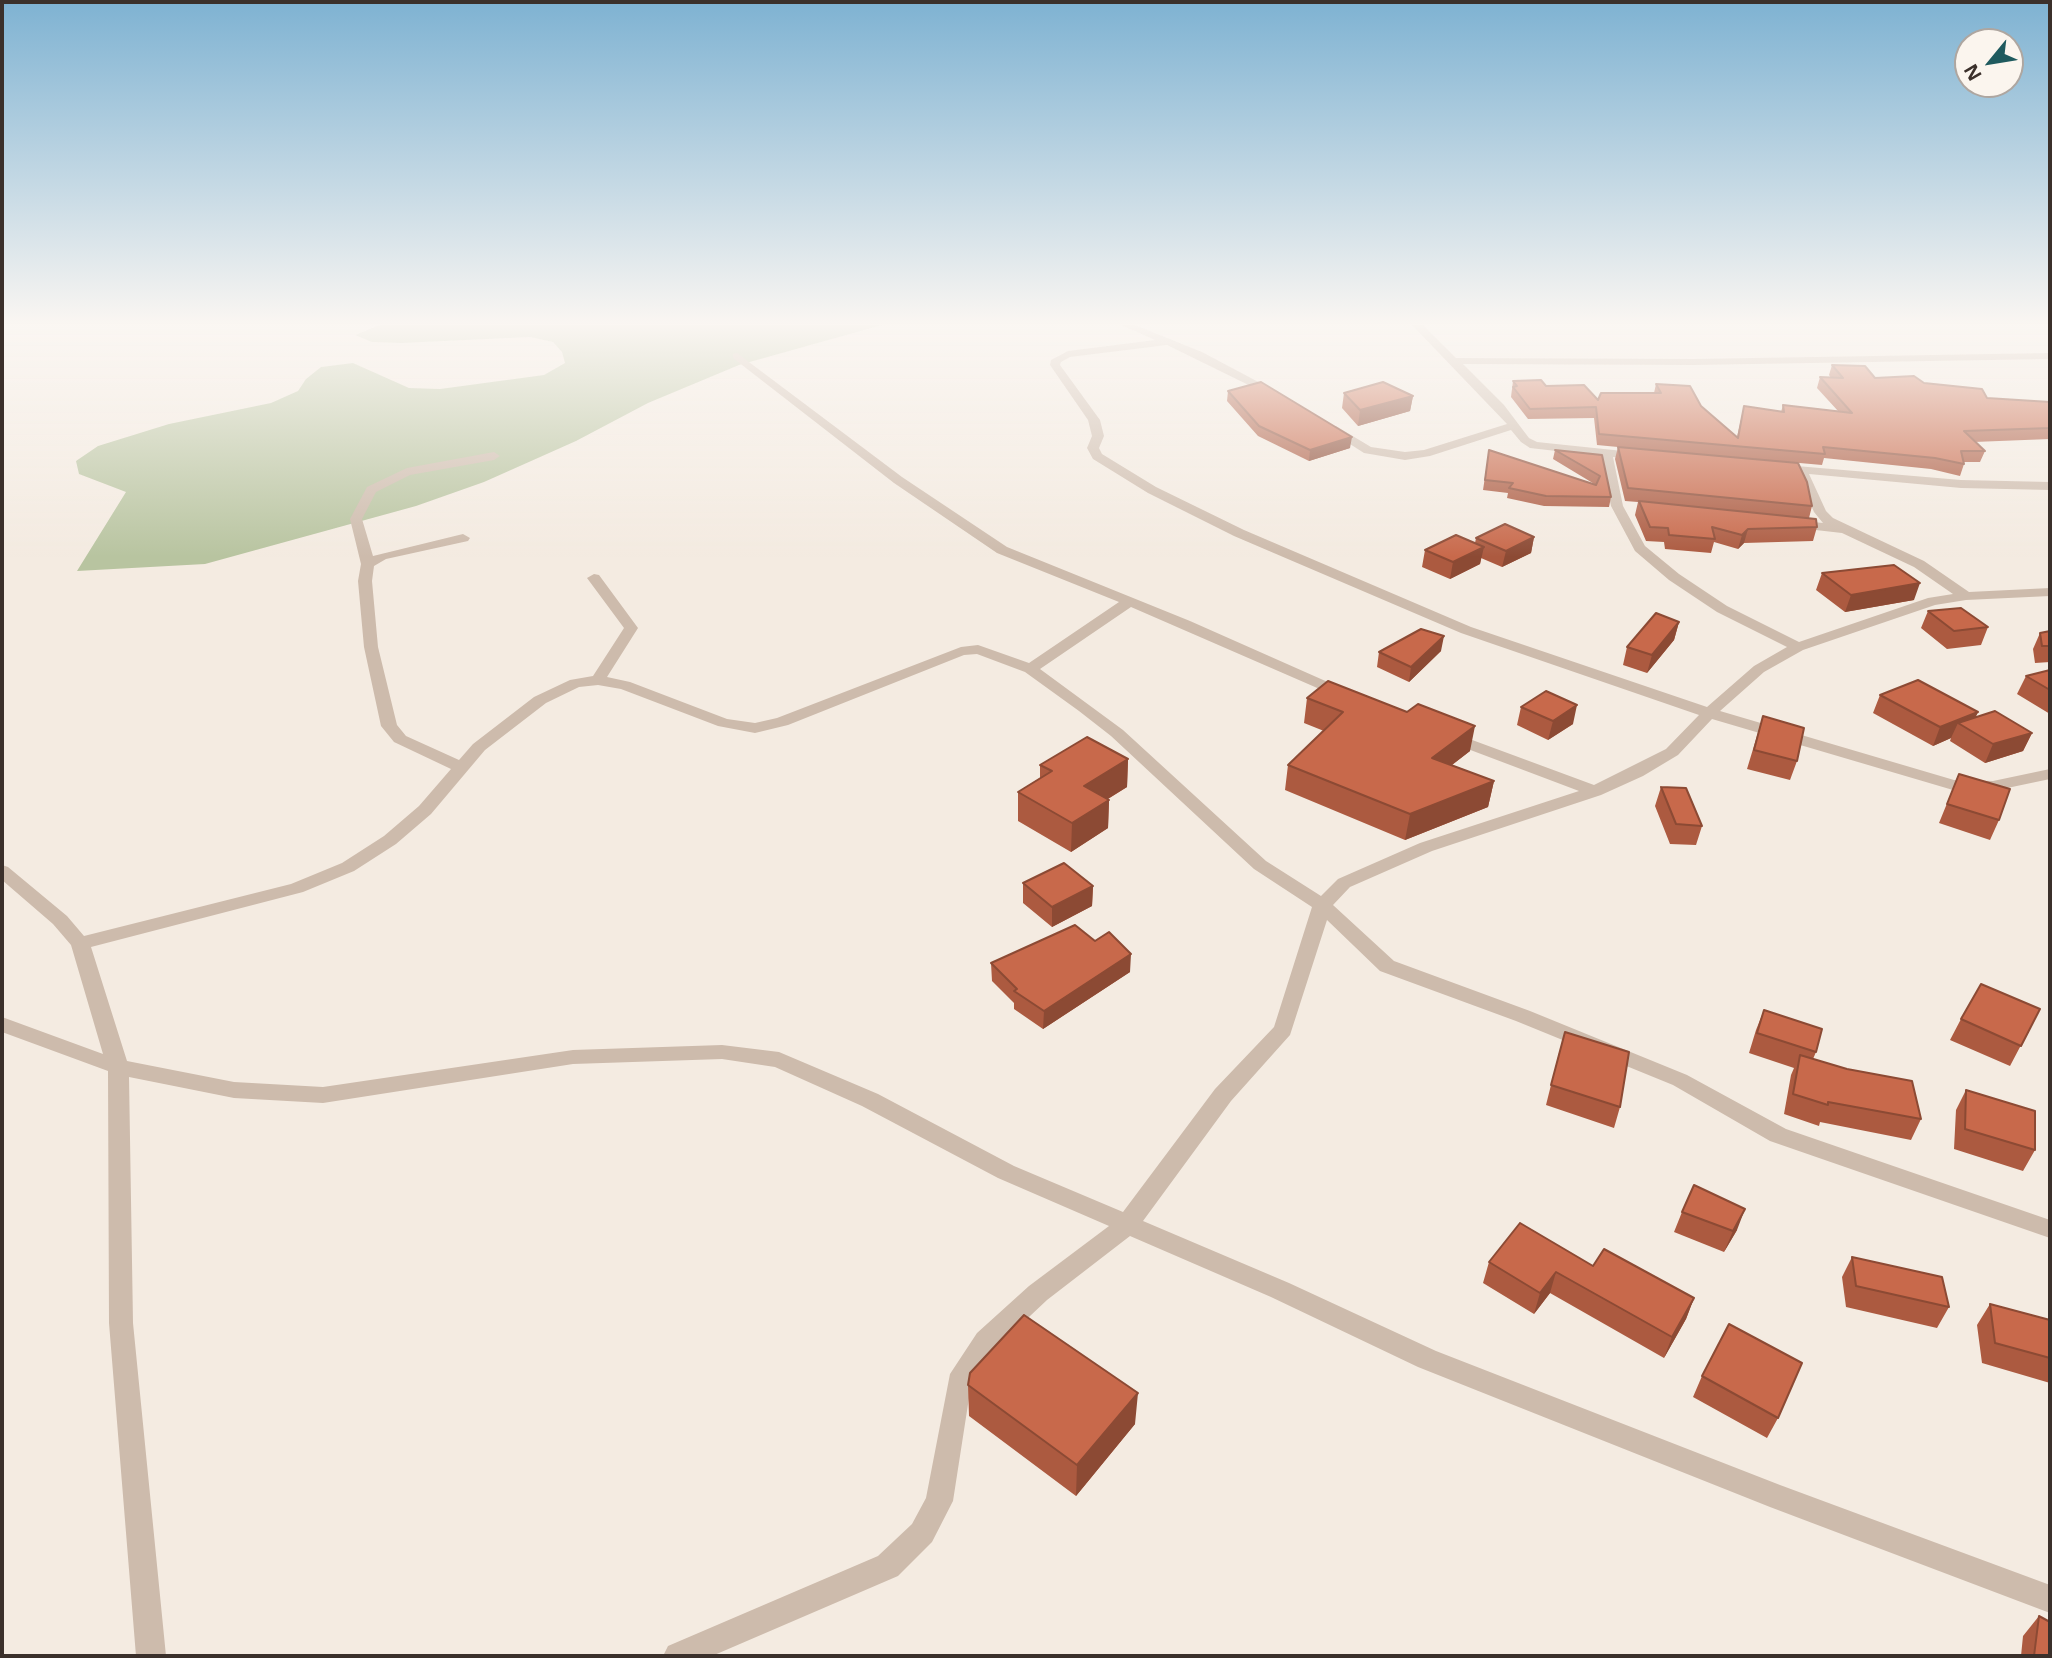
<!DOCTYPE html>
<html>
<head>
<meta charset="utf-8">
<style>
	body { margin:0 }
	#map { position:relative; width:2052px; height:1658px; overflow:hidden; background:#f4ebe1; font-family:"Open Sans",sans-serif }
	canvas { display:block }
	.frame { position:absolute; inset:0; border:4px solid #3b302b; pointer-events:none }
	.north { position:absolute; left:1954px; top:28px; width:70px; height:70px; box-sizing:border-box; background:#fbf5ee; border:2px solid #aea6a0; border-radius:50%; rotate:240deg; font-size:19px; font-weight:700; line-height:28px; text-align:center; color:#3b302b }
	.north::after { content:''; display:block; margin:auto; width:24px; height:32px; background:#1f5a5e; clip-path:polygon(50% 0,100% 100%,50% 72%,0 100%) }
</style>
</head>
<body>
<div id="map">
<canvas width="2052" height="1658"></canvas>
<div class="frame"></div>
<div class="north">N</div>
</div>
<script>
const context = document.querySelector('canvas').getContext('2d');
context.lineJoin = 'round';
function paint(path, color) { context.fillStyle = color; context.fill(path, 'evenodd'); }
const shape = rows => new Path2D(rows.map(r => 'M' + r).join(''));
function stroke(path, color, width, dash) { context.strokeStyle = color; context.lineWidth = width; context.lineCap = dash ? 'butt' : 'round'; context.setLineDash(dash || []); context.stroke(path); }
paint(shape([
	[380,325,882,325,739,365,648,403,576,441,484,482,416,506,205,564,77,571,126,492,79,474,76,461,98,446,169,424,271,403,298,391,306,379,321,367,353,363,409,388,440,389,544,375,565,363,562,352,553,342,530,337,401,343,372,342,355,335]
]), '#b8c4a0');
paint(shape([
	[1121,325,1135,325,1202,352,1281,394,1271,396,1167,345,1070,357,1061,362,1060,365,1100,420,1104,436,1099,448,1102,454,1156,487,1244,530,1471,627,1707,707,1754,666,1787,647,1717,612,1669,580,1635,551,1611,506,1600,456,1530,448,1521,442,1511,430,1430,456,1405,460,1364,453,1328,430,1328,426,1336,426,1371,447,1405,452,1424,450,1507,424,1412,325,1423,325,1456,358,1694,359,2050,353,2050,359,1694,365,1463,364,1504,405,1529,438,1537,442,1642,453,1642,459,1638,460,1613,457,1623,506,1645,546,1679,574,1727,606,1799,642,1928,598,1953,594,1914,567,1842,533,1789,527,1787,524,1794,520,1823,523,1814,512,1796,472,1773,470,1773,464,1961,480,2050,482,2050,490,1961,488,1809,474,1826,511,1833,518,1924,561,1969,592,2050,588,2050,596,1966,600,1935,605,1803,650,1764,672,1720,711,1954,780,1993,781,2050,769,2050,779,1993,791,1953,790,1712,719,1678,755,1643,776,1601,795,1432,851,1350,887,1333,905,1394,961,1530,1011,1687,1075,1786,1129,2050,1220,2050,1238,1770,1141,1673,1085,1516,1021,1380,971,1327,920,1290,1035,1231,1101,1143,1221,1289,1283,1436,1351,1780,1485,2050,1585,2050,1613,1770,1507,1418,1367,1271,1297,1130,1236,1047,1300,995,1349,971,1385,953,1501,932,1542,898,1576,712,1656,663,1656,668,1646,878,1556,912,1524,926,1498,950,1374,977,1333,1029,1286,1109,1226,998,1178,862,1106,775,1067,722,1059,573,1064,323,1103,234,1098,129,1077,133,1323,166,1656,136,1656,109,1323,108,1071,2,1032,2,1017,103,1054,71,945,53,924,2,880,2,865,8,867,67,916,84,936,291,884,342,863,384,836,419,806,451,769,394,742,381,726,364,647,358,581,361,564,350,519,367,487,407,468,494,452,500,456,494,460,410,475,376,492,362,519,373,556,463,534,470,538,468,541,386,559,374,566,372,581,378,647,397,725,406,736,459,760,473,744,534,697,570,680,593,676,624,628,587,578,594,574,599,575,638,628,607,677,630,682,727,719,755,723,777,718,961,647,978,645,1029,663,1119,602,997,553,894,483,733,358,733,354,737,353,902,477,1007,547,1190,621,1348,691,1351,694,1348,697,1338,697,1131,607,1040,669,1123,730,1266,861,1321,896,1338,879,1420,843,1579,791,1444,740,1442,737,1444,734,1456,734,1594,785,1666,749,1699,715,1461,633,1234,536,1148,493,1093,459,1087,448,1092,436,1088,420,1050,365,1051,360,1068,351,1155,340,1121,325],
	[977,654,1025,672,1079,711,1111,736,1254,869,1312,907,1274,1027,1215,1089,1123,1212,1014,1166,878,1094,779,1052,722,1045,573,1050,323,1087,234,1082,127,1061,91,947,303,892,354,871,396,844,431,814,485,750,546,703,579,687,598,685,621,689,718,726,755,733,788,725,964,655,977,654]
]), '#cdbbac');
paint(shape([
	[1832,365,1875,378,1924,383,1987,398,2050,402,2050,439,1974,442,1985,451,1980,462,1963,462,1964,464,1960,476,1931,469,1824,458,1822,465,1688,453,1812,506,1809,518,1817,527,1813,541,1744,543,1738,549,1714,542,1711,553,1665,549,1664,542,1646,541,1635,515,1638,502,1625,501,1615,459,1618,447,1597,445,1594,418,1528,419,1511,397,1513,381,1546,386,1598,400,1654,393,1656,384,1701,406,1737,437,1744,406,1781,412,1783,405,1838,411,1817,388,1820,377,1831,378,1829,375],
	[1228,391,1350,448,1309,461,1258,436,1227,401],
	[1344,393,1413,396,1410,411,1358,426,1342,408],
	[1489,450,1596,485,1553,459,1555,450,1602,455,1611,497,1609,507,1544,506,1507,498,1508,493,1483,490],
	[1534,537,1531,553,1502,567,1481,558,1480,564,1450,579,1422,567,1425,550,1475,543,1476,538],
	[1822,573,1914,600,1845,612,1816,590],
	[1928,611,1988,627,1981,645,1947,649,1921,628],
	[1679,622,1674,640,1647,673,1623,665,1627,647],
	[2050,631,2050,662,2035,663,2033,649,2040,633],
	[1441,651,1409,682,1377,667,1379,652],
	[2050,670,2050,714,2017,694,2026,676],
	[1880,695,1978,712,1975,717,2032,733,2023,751,1985,763,1950,741,1951,738,1933,746,1873,713],
	[1307,698,1470,751,1452,765,1494,781,1488,807,1405,840,1285,790,1288,765,1324,731,1304,723],
	[1521,707,1573,724,1548,740,1517,725],
	[1763,716,1797,761,1790,780,1747,769],
	[1128,759,1127,787,1108,799,1109,800,1108,828,1071,852,1018,821,1018,792,1040,778,1040,765],
	[1959,774,1999,820,1990,840,1939,823],
	[1661,787,1702,826,1696,845,1670,844,1655,806],
	[1023,883,1093,886,1092,906,1052,927,1023,903],
	[991,963,1130,972,1043,1029,1014,1009,1014,1003,992,981],
	[2040,1009,2010,1066,1950,1040,1961,1019],
	[1764,1010,1816,1052,1813,1059,1921,1119,1911,1140,1820,1122,1819,1126,1784,1114,1791,1075,1794,1068,1749,1053,1756,1030],
	[1559,1053,1620,1107,1614,1128,1546,1105],
	[1966,1090,2035,1150,2023,1171,1954,1149,1956,1110],
	[1682,1212,1737,1230,1724,1252,1674,1232],
	[1852,1257,1949,1307,1937,1328,1846,1307,1842,1277],
	[1489,1262,1593,1266,1694,1298,1686,1319,1664,1358,1550,1293,1534,1314,1483,1283],
	[1990,1304,2050,1320,2050,1383,1982,1363,1977,1325],
	[1702,1376,1778,1418,1767,1438,1693,1397],
	[968,1385,1135,1424,1076,1496,969,1416],
	[2039,1616,2050,1656,2021,1656,2023,1636]
]), '#ac5a40');
paint(shape([
	[1413,396,1410,411,1358,426,1360,410],
	[1352,437,1350,448,1309,461,1310,450],
	[1748,529,1744,543,1738,549,1742,535],
	[1534,537,1531,553,1502,567,1506,551],
	[1484,547,1480,564,1450,579,1453,562],
	[1920,583,1914,600,1845,612,1851,595],
	[1679,622,1674,640,1647,673,1652,655],
	[1444,636,1441,651,1409,682,1411,667],
	[1577,705,1573,724,1548,740,1553,721],
	[1978,712,1970,730,1958,723,1951,738,1933,746,1940,727],
	[1475,726,1470,751,1427,784,1432,758],
	[2032,733,2023,751,1985,763,1993,744],
	[1128,759,1127,787,1083,814,1084,786],
	[1494,781,1488,807,1405,840,1410,814],
	[1109,800,1108,828,1071,852,1072,823],
	[1093,886,1092,906,1052,927,1052,907],
	[1131,954,1130,972,1043,1029,1044,1011],
	[1745,1209,1737,1230,1724,1252,1733,1231],
	[1556,1272,1550,1293,1534,1314,1540,1293],
	[1694,1298,1686,1319,1664,1358,1672,1337],
	[1138,1393,1135,1424,1076,1496,1077,1465]
]), '#8c4a34');
const building = shape([
	[1832,365,1865,366,1875,378,1914,376,1924,383,1982,389,1987,398,2050,402,2050,428,1964,431,1985,451,1961,451,1964,464,1935,458,1823,447,1825,454,1599,434,1596,407,1530,409,1513,387,1517,386,1513,381,1541,380,1546,386,1584,385,1598,400,1601,393,1661,393,1656,384,1690,386,1701,406,1738,438,1744,406,1784,412,1783,405,1852,413,1820,377,1843,378,1832,365],
	[1261,382,1352,437,1310,450,1259,426,1228,391,1261,382],
	[1383,382,1413,396,1360,410,1344,393,1383,382],
	[1618,447,1798,463,1807,482,1812,506,1628,488,1618,447],
	[1489,450,1596,485,1600,476,1555,450,1602,455,1611,497,1546,496,1509,488,1513,483,1485,480,1489,450],
	[1639,501,1816,519,1817,527,1748,529,1742,535,1712,527,1715,539,1669,535,1668,528,1650,527,1639,501],
	[1505,524,1534,537,1506,551,1476,538,1505,524],
	[1456,535,1484,547,1453,562,1425,550,1456,535],
	[1894,565,1920,583,1851,595,1822,573,1894,565],
	[1961,608,1988,627,1954,631,1928,611,1961,608],
	[1656,613,1679,622,1652,655,1627,647,1656,613],
	[1421,629,1444,636,1411,667,1379,652,1421,629],
	[2050,631,2050,646,2042,646,2040,633,2050,631],
	[2050,670,2050,690,2026,676,2050,670],
	[1918,680,1978,712,1940,727,1880,695,1918,680],
	[1328,681,1407,712,1418,704,1475,726,1432,758,1494,781,1410,814,1288,765,1343,712,1307,698,1328,681],
	[1546,691,1577,705,1553,721,1521,707,1546,691],
	[1995,711,2032,733,1993,744,1958,723,1995,711],
	[1763,716,1804,728,1797,761,1754,750,1763,716],
	[1087,737,1128,759,1084,786,1109,800,1072,823,1018,792,1052,771,1040,765,1087,737],
	[1959,774,2010,789,1999,820,1947,804,1959,774],
	[1661,787,1686,788,1702,826,1676,824,1661,787],
	[1064,863,1093,886,1052,907,1023,883,1064,863],
	[1075,925,1095,941,1109,932,1131,954,1044,1011,1014,991,1017,989,991,963,1075,925],
	[1981,984,2040,1009,2021,1046,1961,1019,1981,984],
	[1764,1010,1822,1029,1816,1052,1757,1033,1764,1010],
	[1565,1032,1629,1052,1620,1107,1551,1085,1565,1032],
	[1800,1055,1847,1069,1912,1081,1921,1119,1828,1102,1828,1105,1793,1094,1800,1055],
	[1966,1090,2035,1111,2035,1150,1965,1129,1966,1090],
	[1694,1185,1745,1209,1733,1231,1682,1212,1694,1185],
	[1520,1223,1593,1266,1604,1249,1694,1298,1672,1337,1556,1272,1540,1293,1489,1262,1520,1223],
	[1852,1257,1942,1277,1949,1307,1856,1286,1852,1257],
	[1990,1304,2050,1320,2050,1358,1995,1343,1990,1304],
	[1024,1315,1138,1393,1077,1465,968,1385,970,1373,1024,1315],
	[1729,1324,1802,1363,1778,1418,1702,1376,1729,1324],
	[2039,1616,2050,1622,2050,1656,2034,1656,2039,1616]
]);
paint(building, '#c8694b');
stroke(building, '#8c4a34', 2);
const sky = context.createLinearGradient(0, 0, 0, 557);
sky.addColorStop(0, '#7eb2d2');
sky.addColorStop(0.58, '#faf6f2');
sky.addColorStop(1, '#faf6f200');
context.fillStyle = sky;
context.fillRect(0, 0, 2052, 557);
</script>
</body>
</html>
